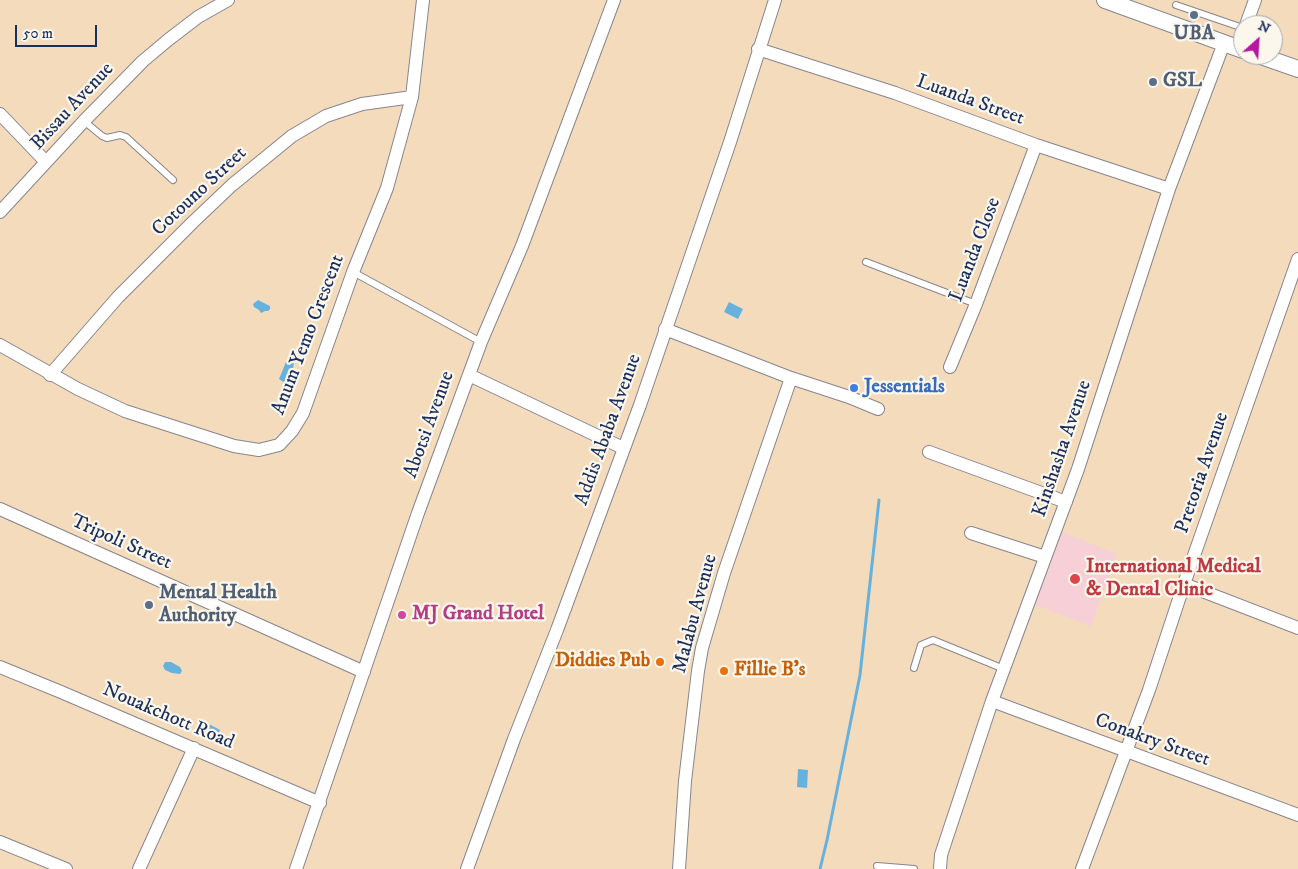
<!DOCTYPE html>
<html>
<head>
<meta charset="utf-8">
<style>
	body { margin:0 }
	#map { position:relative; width:1298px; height:869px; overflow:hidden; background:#f3dbbc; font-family:"IM FELL DW Pica",serif }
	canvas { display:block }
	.north { position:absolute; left:1233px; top:15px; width:50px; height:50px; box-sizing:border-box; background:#fbf7ec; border:1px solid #a1a7b3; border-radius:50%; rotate:26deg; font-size:14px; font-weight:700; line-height:20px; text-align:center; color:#1b2f5e }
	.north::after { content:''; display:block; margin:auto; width:18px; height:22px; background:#b5179e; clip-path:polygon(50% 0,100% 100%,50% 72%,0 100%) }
	.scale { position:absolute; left:15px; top:25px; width:82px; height:22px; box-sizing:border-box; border:2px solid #1b2f5e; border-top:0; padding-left:6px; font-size:15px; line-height:18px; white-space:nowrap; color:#1b2f5e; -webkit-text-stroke:4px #fbf7ec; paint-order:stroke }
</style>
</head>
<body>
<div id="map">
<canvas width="1298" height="869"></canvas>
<div class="north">N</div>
<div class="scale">50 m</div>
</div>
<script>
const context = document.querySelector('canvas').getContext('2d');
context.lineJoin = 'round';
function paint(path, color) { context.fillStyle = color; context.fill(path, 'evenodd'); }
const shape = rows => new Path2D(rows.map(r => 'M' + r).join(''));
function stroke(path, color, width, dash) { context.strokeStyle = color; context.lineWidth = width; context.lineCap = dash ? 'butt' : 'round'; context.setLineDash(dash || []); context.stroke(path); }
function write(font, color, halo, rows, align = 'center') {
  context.font = font + ' "IM FELL DW Pica",serif'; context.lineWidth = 4.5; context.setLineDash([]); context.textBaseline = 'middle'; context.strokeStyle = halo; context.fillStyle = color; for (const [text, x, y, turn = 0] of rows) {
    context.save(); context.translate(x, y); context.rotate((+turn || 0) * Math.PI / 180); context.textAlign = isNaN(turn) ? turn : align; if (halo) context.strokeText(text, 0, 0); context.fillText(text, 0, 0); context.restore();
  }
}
paint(shape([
	[1059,531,1117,554,1091,626,1033,604]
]), '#f6cfd7');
paint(shape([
	[258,300,270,306,270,309,268,311,265,311,261,313,259,310,254,307,253,304],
	[729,302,743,309,738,319,724,312],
	[292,360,294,362,293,369,295,375,283,382,279,379,286,362],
	[165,662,171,662,180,667,182,671,180,674,172,673,165,670,163,666],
	[207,723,220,730,216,739,202,732],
	[798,769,808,770,807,788,797,787]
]), '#66b2df');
stroke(shape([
	[820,869,827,840,860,675,879,500]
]), '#66b2df', 3);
const service = shape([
	[1176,5,1243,28],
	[84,121,102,136,107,138,120,135,126,137,173,180],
	[866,262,976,304],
	[353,272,481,342],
	[914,668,921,645,933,640,1004,669],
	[877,866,914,869]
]);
const minor = shape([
	[1246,25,1255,0],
	[1237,48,1243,32],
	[758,49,895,93,1036,145,1169,189],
	[0,114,46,162],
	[0,212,84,121,143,61,168,40,198,17,228,0],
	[665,329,791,378,849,397,878,409],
	[0,345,78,389,125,411,234,446,259,450,279,445,292,431,303,413,353,272,387,188,412,97,423,0],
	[950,367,976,304,1036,145],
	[50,375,118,297,193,222,232,185,292,136,326,116,362,104,412,97],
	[469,375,623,448],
	[929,452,1066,502],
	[0,509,364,672],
	[971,533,1045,557],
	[1184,584,1298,628],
	[0,667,61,692,320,803],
	[992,701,1298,815],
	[0,842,66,869],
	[139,869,194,748],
	[296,869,418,513,481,342,522,246,614,0],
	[467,869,514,739,557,630,640,405,730,142,775,0],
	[679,869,685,781,698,671,702,648,724,573,791,378],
	[940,869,941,855,992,701,1078,469,1169,189,1224,43],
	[1082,869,1149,690,1184,584,1298,259]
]);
const tertiary = shape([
	[1105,0,1243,50],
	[1258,55,1298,69]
]);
stroke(service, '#87858d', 8);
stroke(minor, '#87858d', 14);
stroke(tertiary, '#87858d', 18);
stroke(service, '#fff', 6);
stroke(minor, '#fff', 12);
stroke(tertiary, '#fff', 16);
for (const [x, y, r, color] of [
	[1194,15,5,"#5c6f8a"],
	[1153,82,5,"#5c6f8a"],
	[854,388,5,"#3f7fe0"],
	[1075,579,6,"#e0444e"],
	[149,605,5,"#5c6f8a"],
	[402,615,5,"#d1479c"],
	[660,662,5,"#e8710a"],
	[724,671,5,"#e8710a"]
]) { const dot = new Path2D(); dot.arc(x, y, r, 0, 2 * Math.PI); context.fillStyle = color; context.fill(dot); stroke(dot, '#fbf7ec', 2); }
write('bold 20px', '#4e5e75', '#fbf7ec', [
	["UBA",1194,35,"center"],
	["GSL",1163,82],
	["Mental Health",159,594],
	["Authority",159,617]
], 'left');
write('20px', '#1b2f5e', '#fbf7ec', [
	["Luanda Street",970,101,20],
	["Bissau Avenue",73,107,-47],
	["Cotouno Street",200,192,-43],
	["Luanda Close",976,250,-69],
	["Anum Yemo Crescent",309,335,-69],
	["Abotsi Avenue",430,425,-70],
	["Addis Ababa Avenue",609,430,-70],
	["Kinshasha Avenue",1063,449,-71],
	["Pretoria Avenue",1203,473,-71],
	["Tripoli Street",121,543,24],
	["Malabu Avenue",696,614,-75],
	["Nouakchott Road",168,717,23],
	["Conakry Street",1152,741,20]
]);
write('bold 20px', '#366cbe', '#fbf7ec', [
	["Jessentials",864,388]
], 'left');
write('bold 20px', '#be3a42', '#fbf7ec', [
	["International Medical",1086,568],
	["& Dental Clinic",1086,591]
], 'left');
write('bold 20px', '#b23c85', '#fbf7ec', [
	["MJ Grand Hotel",412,615]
], 'left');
write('bold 20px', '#c56008', '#fbf7ec', [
	["Diddies Pub",650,662],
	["Fillie B's",734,671,"left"]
], 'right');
</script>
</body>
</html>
